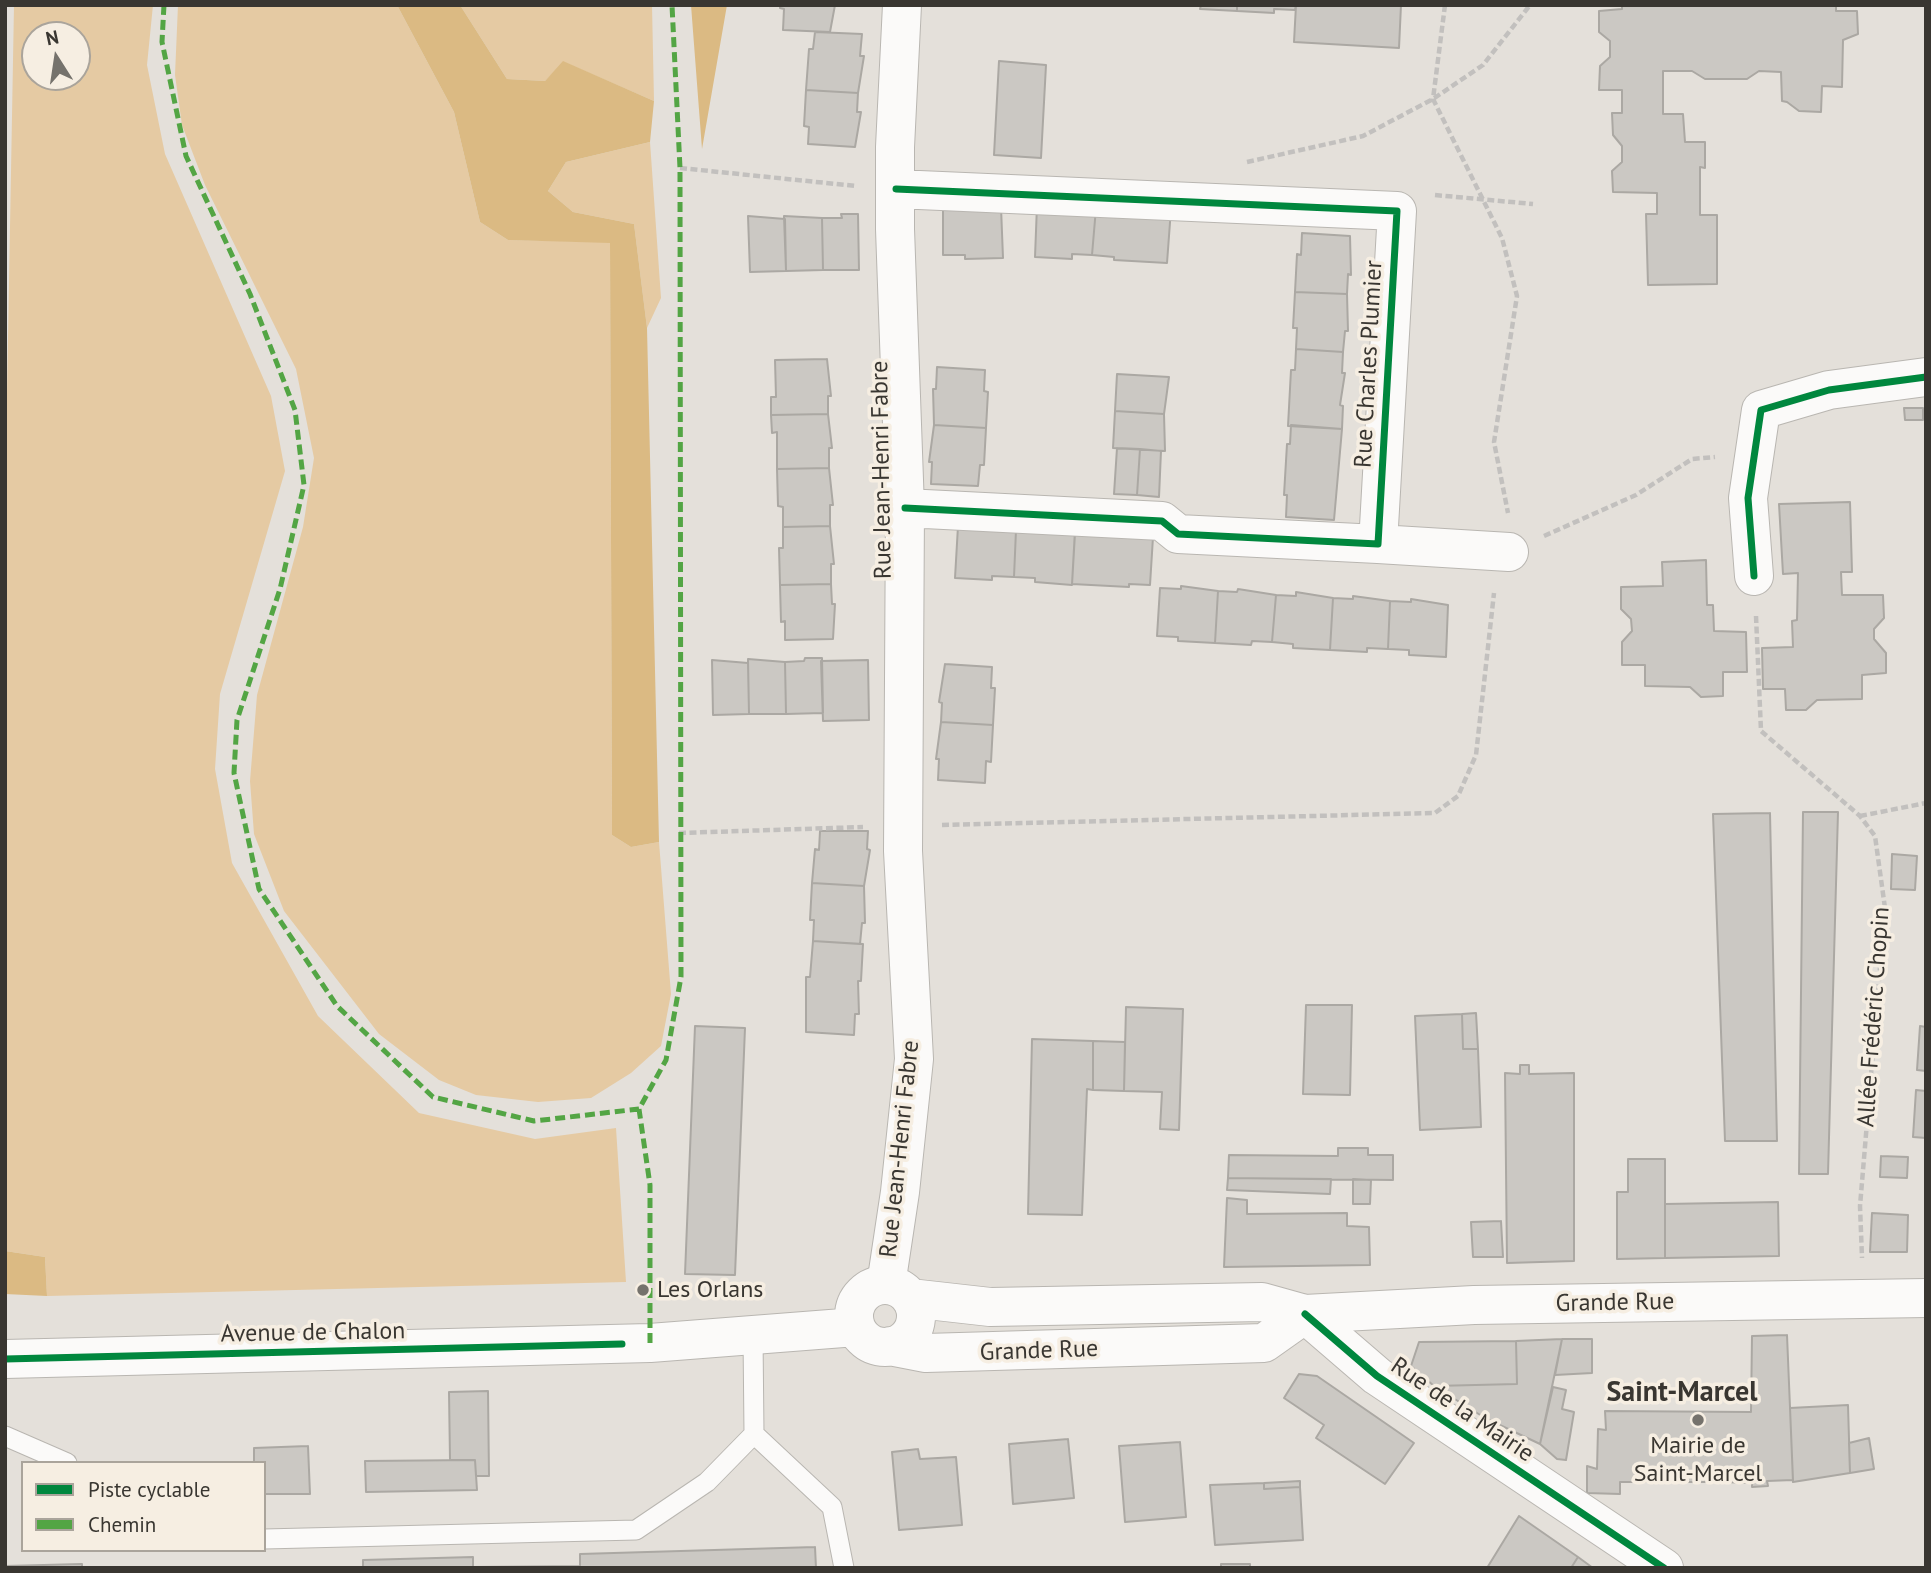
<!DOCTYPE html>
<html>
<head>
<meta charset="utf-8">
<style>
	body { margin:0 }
	#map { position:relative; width:1931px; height:1573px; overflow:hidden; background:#e4e0da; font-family:"PT Sans",sans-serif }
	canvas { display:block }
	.frame { position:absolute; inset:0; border:7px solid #393631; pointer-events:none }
	.legend { position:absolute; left:21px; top:1461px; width:245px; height:91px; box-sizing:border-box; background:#f6eee2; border:2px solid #aaa49b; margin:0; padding:9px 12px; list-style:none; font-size:21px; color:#393631 }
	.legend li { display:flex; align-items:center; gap:14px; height:35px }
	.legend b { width:35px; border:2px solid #aaa49b }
	.north { position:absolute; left:21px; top:21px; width:70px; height:70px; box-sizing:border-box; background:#f6eee2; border:2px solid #aaa49b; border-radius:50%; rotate:348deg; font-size:19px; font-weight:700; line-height:28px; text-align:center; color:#393631 }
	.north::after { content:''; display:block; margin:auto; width:24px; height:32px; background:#75726c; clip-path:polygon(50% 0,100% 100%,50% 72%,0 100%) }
</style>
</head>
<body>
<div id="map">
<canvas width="1931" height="1573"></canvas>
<div class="frame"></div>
<ul class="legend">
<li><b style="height:9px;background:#00873e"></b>Piste cyclable</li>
<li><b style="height:9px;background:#53a544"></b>Chemin</li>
</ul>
<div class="north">N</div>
</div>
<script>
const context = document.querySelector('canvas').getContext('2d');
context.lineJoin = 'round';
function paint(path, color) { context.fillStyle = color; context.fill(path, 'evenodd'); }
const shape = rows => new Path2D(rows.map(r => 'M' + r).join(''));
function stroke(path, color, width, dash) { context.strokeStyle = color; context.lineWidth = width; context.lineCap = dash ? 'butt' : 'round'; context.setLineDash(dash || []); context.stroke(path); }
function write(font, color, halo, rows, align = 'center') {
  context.font = font + ' "PT Sans",sans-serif'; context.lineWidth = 7; context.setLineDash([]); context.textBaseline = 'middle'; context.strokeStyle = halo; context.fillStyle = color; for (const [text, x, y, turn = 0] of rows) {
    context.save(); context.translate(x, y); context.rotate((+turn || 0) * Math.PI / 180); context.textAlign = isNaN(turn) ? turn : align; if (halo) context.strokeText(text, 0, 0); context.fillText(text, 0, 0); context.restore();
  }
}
paint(shape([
	[14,5,153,5,147,65,165,154,271,396,285,471,220,694,215,769,232,863,318,1016,419,1113,535,1139,616,1128,626,1282,47,1296,45,1257,5,1251,5,505],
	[35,35,77,35,77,77,35,77],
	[178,5,397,5,454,112,480,222,508,240,610,242,612,835,631,847,659,842,671,994,661,1046,631,1073,591,1098,538,1102,476,1095,439,1080,379,1034,284,911,254,834,250,781,257,695,303,527,314,458,296,369,205,185,182,125,175,75],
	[460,5,652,5,654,101,564,62,545,81,507,79],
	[650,142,661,298,647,328,634,224,573,212,548,191,566,162]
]), '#e5caa3');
paint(shape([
	[397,5,460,5,507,79,545,81,563,61,654,101,650,142,566,162,548,191,573,212,634,224,647,328,659,842,631,847,612,835,610,243,508,240,480,222,454,112],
	[691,5,727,5,702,149],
	[5,1251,45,1257,47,1296,5,1294]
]), '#dbba83');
const building = shape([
	[780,5,835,5,830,32,783,30,784,9,780,8,780,5],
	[1201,5,1237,5,1237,11,1200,9,1201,5],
	[1237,5,1296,5,1295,10,1274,9,1274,13,1237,11,1237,5],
	[1296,5,1401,5,1399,48,1294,42,1296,5],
	[1622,5,1836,5,1836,11,1857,11,1858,34,1843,40,1842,87,1822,86,1821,112,1799,111,1787,102,1782,101,1781,72,1759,71,1747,79,1705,79,1692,71,1663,71,1663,114,1683,114,1685,142,1705,142,1705,168,1700,167,1700,215,1717,215,1717,284,1648,285,1646,214,1657,214,1657,193,1613,192,1612,171,1622,162,1622,146,1613,135,1612,113,1622,113,1622,90,1599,90,1600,66,1610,57,1610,41,1599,32,1599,11,1622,9,1622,5],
	[815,32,862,34,860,56,864,56,858,93,806,90,809,49,813,49,815,32],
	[999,61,1046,65,1041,158,994,155,999,61],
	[806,90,858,93,857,112,861,112,855,147,808,144,809,127,804,126,806,90],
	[1037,205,1096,208,1092,255,1072,254,1072,259,1035,257,1037,205],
	[1001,207,1003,258,965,259,965,255,943,255,943,208,1001,207],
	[1096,208,1171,209,1167,263,1114,260,1114,257,1092,255,1096,208],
	[841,214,858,214,859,270,823,270,822,218,842,218,841,214],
	[748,216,785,219,786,271,750,272,748,216],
	[784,216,822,218,823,270,786,271,784,216],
	[1302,233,1350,236,1351,275,1348,274,1347,294,1295,292,1297,254,1301,255,1302,233],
	[1295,292,1347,294,1348,331,1345,331,1343,352,1296,349,1297,328,1293,328,1295,292],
	[1296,349,1343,352,1342,373,1345,373,1340,405,1343,406,1342,429,1288,426,1291,370,1295,370,1296,349],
	[827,359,831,396,828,396,828,414,771,415,771,397,776,397,775,360,827,359],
	[937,367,985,370,984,391,988,392,986,428,934,425,933,389,936,389,937,367],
	[1117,374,1169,377,1164,414,1115,411,1117,374],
	[1904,408,1923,408,1923,420,1905,420,1904,408],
	[1115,411,1164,414,1165,451,1113,448,1115,411],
	[828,414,832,448,829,448,829,468,777,469,777,432,772,433,771,415,828,414],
	[934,425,986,428,984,465,980,465,978,486,931,484,932,462,929,462,934,425],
	[1291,425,1342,429,1334,520,1286,517,1287,495,1284,495,1287,444,1290,444,1291,425],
	[1117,448,1140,449,1137,495,1114,494,1117,448],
	[1140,449,1161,451,1159,497,1137,495,1140,449],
	[829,468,833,505,830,505,830,526,783,527,783,507,778,506,777,469,829,468],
	[1850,502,1852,572,1841,572,1842,595,1883,595,1884,618,1874,629,1874,639,1886,653,1886,673,1862,675,1862,699,1817,700,1806,710,1786,710,1785,689,1763,689,1762,648,1793,647,1792,621,1797,620,1798,573,1783,574,1779,504,1850,502],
	[830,526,834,564,831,564,831,584,780,585,779,548,783,548,783,527,830,526],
	[958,526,1016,530,1014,577,992,576,992,580,955,578,958,526],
	[1016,530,1075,533,1072,585,1035,582,1035,578,1014,577,1016,530],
	[1075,530,1153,537,1150,585,1129,584,1129,587,1072,584,1075,530],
	[1706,560,1707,605,1713,605,1714,631,1746,632,1747,672,1723,672,1723,696,1701,697,1690,687,1645,686,1645,665,1622,665,1622,642,1632,631,1631,619,1621,609,1621,587,1663,586,1662,562,1706,560],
	[831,584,832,604,835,604,833,639,785,640,785,621,781,622,780,585,831,584],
	[1181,586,1218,591,1215,643,1178,641,1178,637,1157,636,1160,588,1181,589,1181,586],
	[1238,589,1276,595,1272,642,1252,641,1251,645,1215,643,1218,591,1237,592,1238,589],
	[1296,592,1333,598,1330,650,1293,648,1293,644,1272,642,1276,595,1296,596,1296,592],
	[1353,596,1390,601,1388,649,1367,648,1367,652,1330,650,1333,598,1353,599,1353,596],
	[1411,599,1448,605,1446,657,1409,655,1409,650,1388,649,1390,601,1411,602,1411,599],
	[805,658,822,658,823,713,786,714,785,662,804,661,805,658],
	[748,659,785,662,786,714,749,714,748,659],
	[712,660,748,663,749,714,713,715,712,660],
	[868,660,869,720,823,721,821,661,868,660],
	[945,664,992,667,991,688,995,688,993,725,941,722,942,703,939,702,945,664],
	[941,722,993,725,991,762,986,761,985,783,938,780,939,759,936,759,941,722],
	[1803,812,1838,812,1828,1174,1799,1174,1803,812],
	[1770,813,1777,1141,1725,1141,1713,814,1770,813],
	[820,831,868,831,867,849,870,850,864,886,812,883,815,849,819,850,820,831],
	[1892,854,1917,856,1915,890,1891,889,1892,854],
	[812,883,864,886,865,923,862,923,860,944,813,941,814,920,810,920,812,883],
	[813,941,863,944,861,981,858,981,859,1014,855,1014,854,1035,806,1032,806,977,810,977,813,941],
	[1306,1005,1352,1005,1350,1095,1303,1094,1306,1005],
	[1126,1007,1183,1009,1179,1130,1160,1129,1162,1092,1124,1091,1126,1007],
	[1476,1013,1478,1049,1463,1049,1462,1014,1476,1013],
	[1462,1014,1463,1049,1478,1049,1481,1127,1420,1130,1415,1016,1462,1014],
	[695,1026,745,1028,735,1275,685,1274,695,1026],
	[1920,1026,1926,1027,1926,1071,1917,1070,1920,1026],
	[1032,1039,1093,1041,1093,1090,1087,1089,1082,1215,1028,1214,1032,1039],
	[1093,1041,1125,1042,1124,1091,1093,1090,1093,1041],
	[1520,1065,1529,1065,1529,1074,1574,1073,1574,1261,1507,1263,1505,1073,1520,1074,1520,1065],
	[1916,1090,1926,1091,1926,1138,1913,1137,1916,1090],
	[1338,1148,1368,1148,1368,1155,1393,1155,1393,1180,1228,1178,1229,1155,1338,1156,1338,1148],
	[1881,1156,1908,1157,1907,1178,1880,1177,1881,1156],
	[1628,1159,1665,1159,1665,1258,1617,1259,1617,1192,1628,1192,1628,1159],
	[1228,1178,1331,1179,1330,1194,1227,1190,1228,1178],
	[1353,1179,1371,1180,1370,1204,1353,1204,1353,1179],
	[1227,1198,1247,1200,1247,1214,1347,1213,1347,1226,1369,1227,1370,1265,1224,1267,1227,1198],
	[1778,1202,1779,1256,1665,1258,1665,1204,1778,1202],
	[1872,1213,1908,1215,1907,1252,1870,1252,1872,1213],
	[1501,1221,1503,1257,1473,1257,1471,1222,1501,1221],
	[1787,1335,1793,1480,1767,1481,1768,1486,1752,1487,1752,1483,1721,1482,1620,1482,1620,1494,1587,1493,1587,1466,1597,1469,1598,1429,1606,1430,1605,1411,1751,1412,1752,1336,1787,1335],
	[1562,1339,1540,1444,1485,1418,1434,1386,1517,1384,1516,1341,1562,1339],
	[1562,1339,1592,1339,1592,1373,1555,1375,1562,1339],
	[1516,1341,1517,1384,1434,1386,1411,1366,1419,1342,1516,1341],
	[1299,1374,1317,1376,1414,1443,1385,1484,1316,1438,1324,1425,1284,1398,1299,1374],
	[1553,1387,1566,1390,1562,1409,1574,1412,1566,1460,1557,1459,1540,1444,1553,1387],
	[488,1391,489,1476,476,1476,475,1460,450,1460,449,1392,488,1391],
	[1848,1405,1850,1473,1793,1482,1790,1408,1848,1405],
	[1869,1438,1874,1469,1850,1473,1849,1443,1869,1438],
	[1068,1439,1074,1498,1013,1504,1009,1444,1068,1439],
	[1180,1442,1186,1517,1125,1522,1119,1446,1180,1442],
	[308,1446,310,1494,264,1494,264,1463,254,1463,254,1448,308,1446],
	[918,1449,920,1459,956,1457,962,1525,899,1530,892,1452,918,1449],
	[475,1460,477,1490,366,1492,365,1461,475,1460],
	[1300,1481,1300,1487,1264,1489,1264,1483,1300,1481],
	[1264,1483,1264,1489,1300,1487,1303,1540,1215,1545,1210,1485,1264,1483],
	[1519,1516,1578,1557,1571,1568,1487,1568,1519,1516],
	[815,1547,816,1568,363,1568,363,1560,473,1557,473,1567,580,1566,580,1554,815,1547],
	[1578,1557,1593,1568,1571,1568,1578,1557],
	[82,1564,82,1568,5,1568,5,1566,82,1564],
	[1221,1564,1250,1564,1250,1568,1221,1568,1221,1564]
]);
paint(building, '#cbc8c3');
stroke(building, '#aba8a3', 2);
const service = shape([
	[754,1434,832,1507,844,1568],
	[5,1436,67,1463],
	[264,1539,636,1530,707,1482,754,1434,753,1336]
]);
const minor = shape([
	[896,189,1397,211,1378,544,1178,534,1162,521,905,508],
	[1378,544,1509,552],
	[1754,576,1748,498,1761,410,1829,390,1926,377],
	[886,1285,900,1192,914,1059,903,851,905,508,895,229,895,147,902,5],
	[1305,1314,1377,1376,1664,1568]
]);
const secondary = shape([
	'854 1316a31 31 0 1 1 62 0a31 31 0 1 1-62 0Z',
	[910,1298,990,1307,1262,1302,1305,1314,1474,1305,1926,1298],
	[890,1346,926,1353,1264,1343,1305,1314],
	[5,1359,650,1343,856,1327]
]);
stroke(service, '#b9b6b1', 21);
stroke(minor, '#b9b6b1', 40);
stroke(secondary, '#b9b6b1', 40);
stroke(shape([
	[1445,5,1433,99,1502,238,1517,296,1494,442,1508,513],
	[1247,162,1363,136,1433,99,1483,65,1530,5],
	[680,168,856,186],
	[1435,195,1533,204],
	[1544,536,1636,495,1692,459,1715,457],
	[1756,616,1761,731,1860,816,1875,836,1885,908,1860,1206,1862,1258],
	[1860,816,1926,803],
	[942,825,1435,813,1458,796,1476,755,1494,593],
	[679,833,863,827]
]), '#c2c0be', 4.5, [7, 3.5]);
stroke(service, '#fbfaf9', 19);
stroke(minor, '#fbfaf9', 38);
stroke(secondary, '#fbfaf9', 38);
stroke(shape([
	[164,5,162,42,186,156,250,294,295,410,304,485,280,589,237,720,234,773,259,889,337,1006,433,1097,534,1121,639,1109],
	[650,1343,650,1185,639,1109,666,1060,681,977,680,168,672,5]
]), '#53a544', 5, [10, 5]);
stroke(shape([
	[896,189,1397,211,1378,544,1178,534,1162,521,905,508],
	[1754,576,1748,498,1761,410,1829,390,1926,377],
	[1305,1314,1377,1376,1664,1568],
	[5,1359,622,1344]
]), '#00873e', 7);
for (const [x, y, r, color] of [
	[643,1290,7,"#75726c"],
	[1698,1420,7,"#75726c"]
]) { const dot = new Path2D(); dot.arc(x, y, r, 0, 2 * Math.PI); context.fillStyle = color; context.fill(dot); stroke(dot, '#f6eee2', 2.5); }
write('24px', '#393631', '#f6eee2', [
	["Rue Charles Plumier",1369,364,-87],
	["Rue Jean-Henri Fabre",882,470,-91],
	["Allée Frédéric Chopin",1874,1017,-86],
	["Rue Jean-Henri Fabre",900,1149,-84],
	["Grande Rue",1615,1303,-1],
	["Avenue de Chalon",313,1333,-1],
	["Grande Rue",1039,1351,-2],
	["Rue de la Mairie",1462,1410,34]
]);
write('24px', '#393631', '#f6eee2', [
	["Les Orlans",657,1290],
	["Mairie de",1698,1446,"center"],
	["Saint-Marcel",1698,1474,"center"]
], 'left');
write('bold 28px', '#393631', '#f6eee2', [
	["Saint-Marcel",1682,1393]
]);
</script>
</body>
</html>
